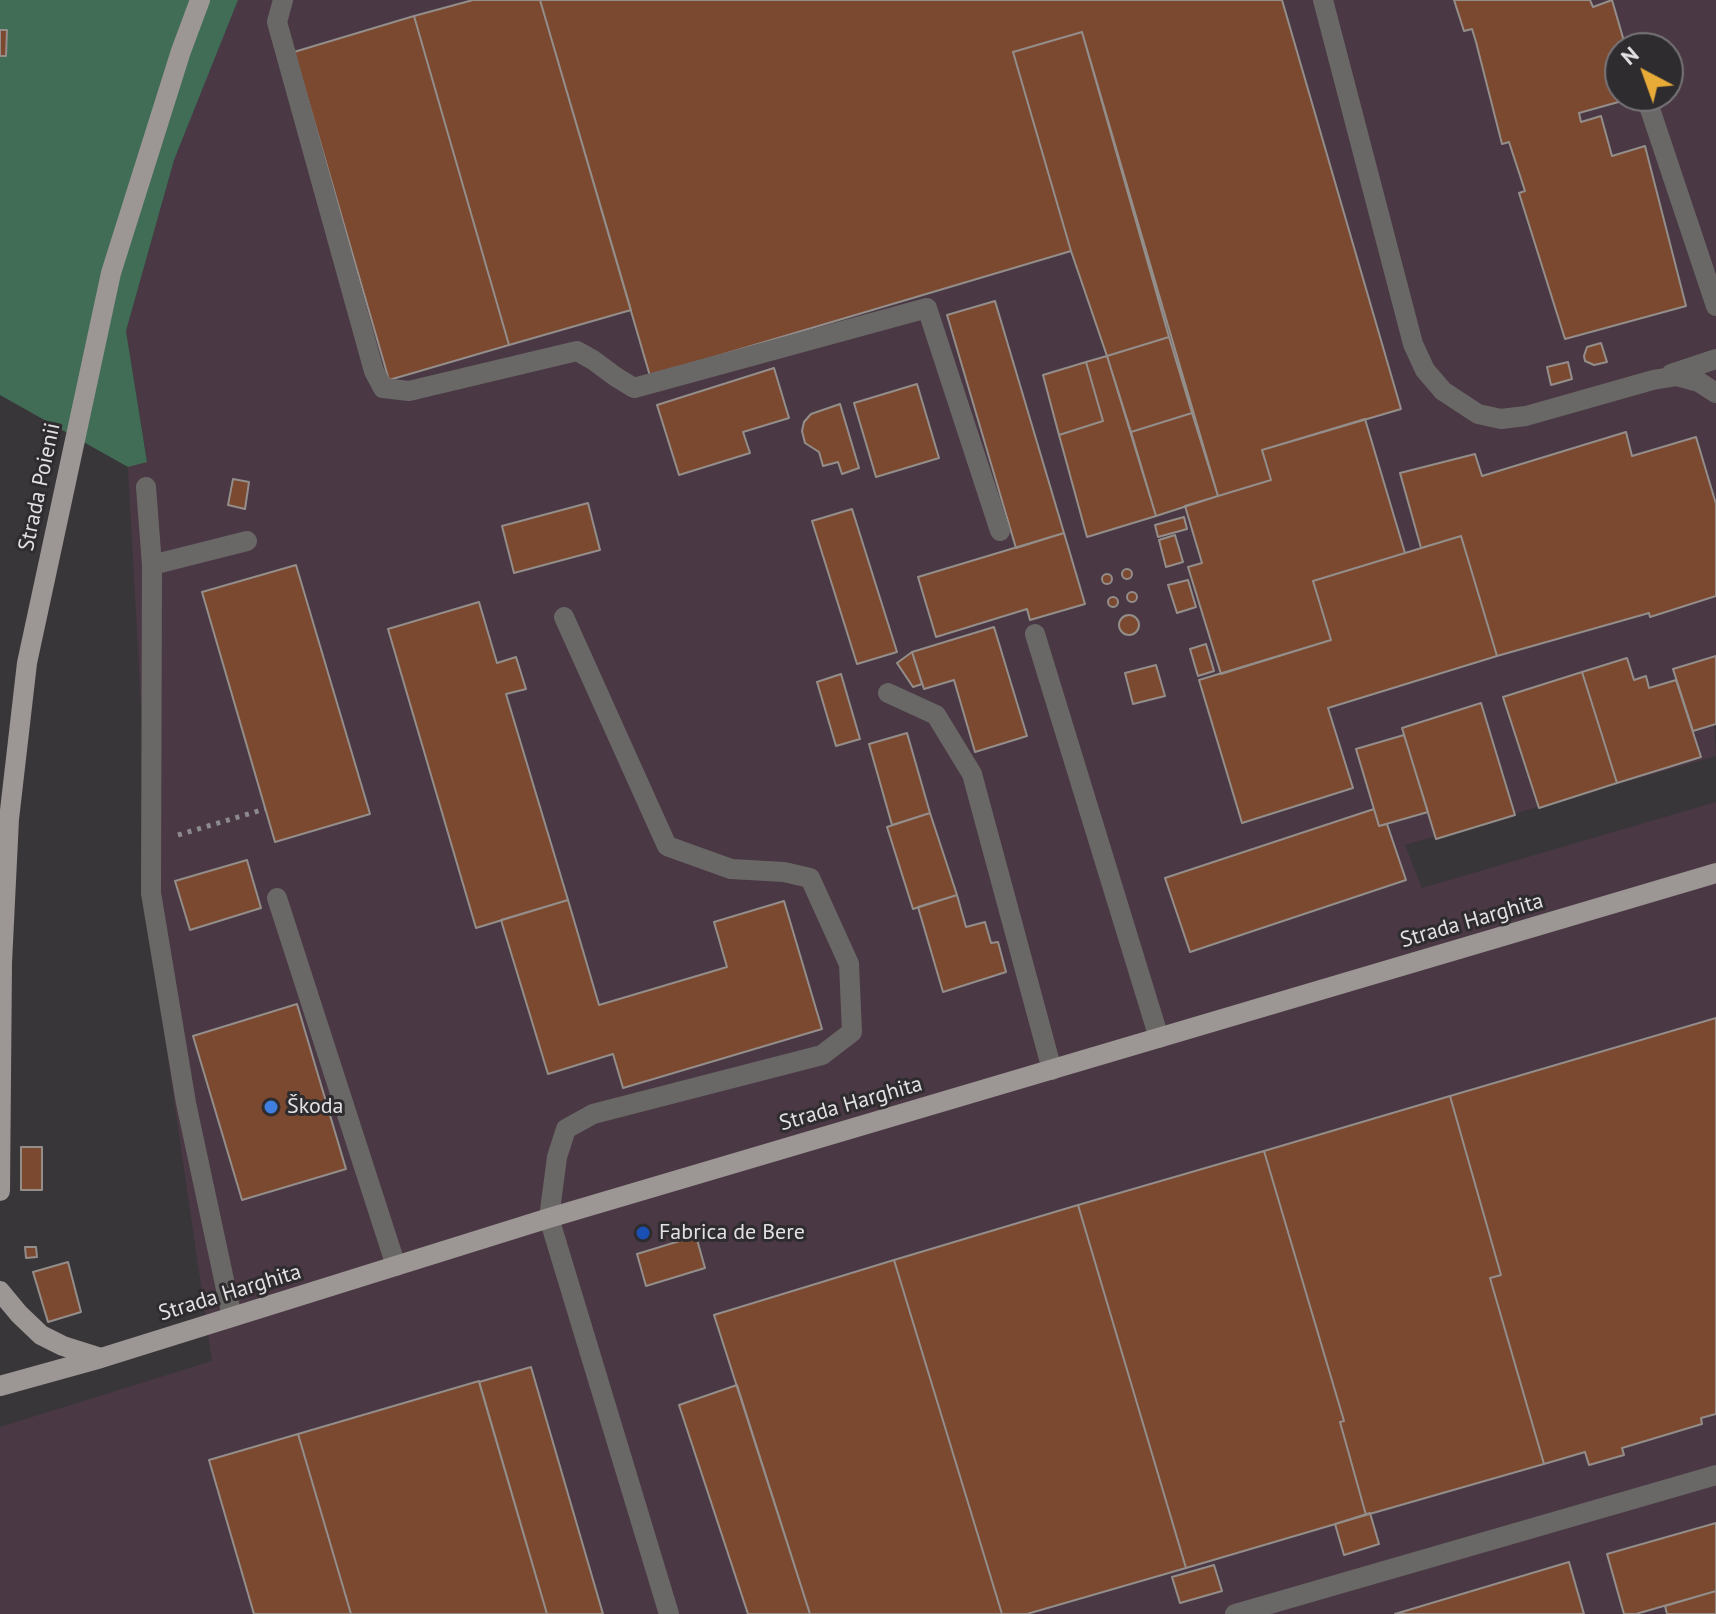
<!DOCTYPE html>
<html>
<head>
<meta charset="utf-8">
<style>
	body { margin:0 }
	#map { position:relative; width:1716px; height:1614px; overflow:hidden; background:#39363a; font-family:"PT Sans",sans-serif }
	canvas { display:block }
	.north { position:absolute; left:1604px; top:32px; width:80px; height:80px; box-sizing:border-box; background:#2f2c2f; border:2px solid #777477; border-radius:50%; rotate:319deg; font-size:22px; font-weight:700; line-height:32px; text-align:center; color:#e3e1e3 }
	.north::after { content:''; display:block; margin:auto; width:28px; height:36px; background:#e9ab38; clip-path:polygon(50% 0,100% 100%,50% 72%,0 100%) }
</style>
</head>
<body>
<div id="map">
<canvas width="1716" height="1614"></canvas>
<div class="north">N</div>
</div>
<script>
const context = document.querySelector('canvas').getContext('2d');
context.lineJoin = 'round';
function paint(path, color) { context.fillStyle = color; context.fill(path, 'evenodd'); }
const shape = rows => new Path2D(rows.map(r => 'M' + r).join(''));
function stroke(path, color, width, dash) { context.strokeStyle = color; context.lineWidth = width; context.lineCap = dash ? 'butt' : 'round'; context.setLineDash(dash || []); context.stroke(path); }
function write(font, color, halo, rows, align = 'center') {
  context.font = font + ' "PT Sans",sans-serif'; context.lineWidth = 6; context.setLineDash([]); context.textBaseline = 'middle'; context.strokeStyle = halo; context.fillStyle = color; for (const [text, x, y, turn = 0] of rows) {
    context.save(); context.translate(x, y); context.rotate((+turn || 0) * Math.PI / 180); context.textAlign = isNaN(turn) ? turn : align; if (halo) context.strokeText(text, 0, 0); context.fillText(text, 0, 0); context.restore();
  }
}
paint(shape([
	[238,0,1716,0,1716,719,1714,720,1716,756,1405,845,1422,888,1716,802,1716,1614,0,1614,0,1427,212,1361,156,976,128,467,147,461,126,331,174,160],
	[1620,48,1668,48,1668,96,1620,96]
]), '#4a3944');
paint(shape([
	[0,0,238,0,174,160,126,331,147,462,128,467,0,395]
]), '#416d57');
const building = shape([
	[473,0,540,0,631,310,509,345,414,16,473,0],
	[540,0,1282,0,1401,409,1262,450,1271,480,1218,496,1082,32,1013,52,1071,251,650,376,540,0],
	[1454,0,1590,0,1593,7,1612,0,1626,48,1620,48,1620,96,1640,96,1579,113,1581,122,1601,116,1612,156,1645,146,1686,306,1565,339,1519,193,1525,191,1509,142,1502,144,1476,42,1472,29,1464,31,1454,0],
	[414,16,509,345,389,380,294,52,414,16],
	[0,30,7,30,6,56,0,56,0,30],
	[1082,32,1169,337,1107,356,1071,251,1013,52,1082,32],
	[995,301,1064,533,1016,548,947,315,995,301],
	[1169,337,1192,413,1131,432,1107,356,1169,337],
	[1601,343,1607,362,1594,365,1585,361,1584,356,1587,347,1601,343],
	[1107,356,1156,516,1087,537,1059,435,1103,421,1086,362,1107,356],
	[1086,362,1103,421,1059,435,1043,375,1086,362],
	[1568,362,1572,379,1551,385,1547,367,1568,362],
	[774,368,789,418,743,432,750,453,679,475,657,405,774,368],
	[917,384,939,458,876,477,854,403,917,384],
	[840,404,859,468,842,474,838,462,823,466,819,452,805,443,802,431,804,422,811,414,840,404],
	[1192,413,1218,496,1156,516,1131,432,1192,413],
	[1365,419,1405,553,1313,581,1331,640,1221,674,1188,567,1202,563,1185,506,1271,480,1262,450,1365,419],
	[1626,432,1632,456,1696,437,1716,504,1716,596,1650,617,1649,613,1497,656,1461,536,1421,548,1400,473,1475,454,1482,476,1626,432],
	[233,479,249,482,245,509,228,505,233,479],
	[588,503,600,550,514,573,502,526,588,503],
	[852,509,897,652,857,664,812,521,852,509],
	[1184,517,1187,529,1158,537,1155,525,1184,517],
	[1064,533,1085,604,1030,620,1027,609,936,637,918,577,1064,533],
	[1175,535,1183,562,1166,567,1159,540,1175,535],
	[1461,536,1497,656,1328,708,1353,788,1242,823,1199,680,1331,640,1313,581,1461,536],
	[296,565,370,814,275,842,202,592,296,565],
	'1122 574a5 5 0 1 1 10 0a5 5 0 1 1-10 0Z',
	'1102 579a5 5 0 1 1 10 0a5 5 0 1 1-10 0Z',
	[1188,580,1196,607,1177,613,1168,585,1188,580],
	'1127 597a5 5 0 1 1 10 0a5 5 0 1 1-10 0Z',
	'1108 602a5 5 0 1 1 10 0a5 5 0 1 1-10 0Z',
	[479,602,497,663,516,657,526,689,506,694,568,900,476,928,388,629,479,602],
	'1119 625a10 10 0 1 1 20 0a10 10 0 1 1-20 0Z',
	[994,627,1027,736,975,752,954,680,924,689,912,652,994,627],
	[1206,644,1214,671,1198,676,1190,649,1206,644],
	[912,652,922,684,913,687,897,663,912,652],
	[1716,656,1716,724,1693,731,1673,669,1716,656],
	[1627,658,1634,680,1646,676,1649,688,1676,680,1701,757,1617,783,1582,672,1627,658],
	[1156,665,1165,696,1133,704,1125,673,1156,665],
	[1582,672,1617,783,1539,808,1503,697,1582,672],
	[841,674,860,739,836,746,817,682,841,674],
	[1481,703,1515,815,1436,839,1402,728,1481,703],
	[907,733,930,813,892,825,869,744,907,733],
	[1404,735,1428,812,1379,826,1356,749,1404,735],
	[1374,809,1379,826,1387,824,1406,880,1190,952,1165,878,1374,809],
	[930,813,957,895,913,909,887,827,930,813],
	[247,860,261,908,190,930,175,881,247,860],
	[957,895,966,927,985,922,991,943,998,942,1006,972,943,992,918,907,957,895],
	[568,900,599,1005,727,967,714,922,784,901,822,1029,623,1088,613,1054,548,1074,501,920,568,900],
	[297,1004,346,1169,242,1200,193,1036,297,1004],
	[1716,1018,1716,1414,1701,1418,1702,1424,1622,1448,1624,1455,1589,1465,1585,1452,1544,1464,1490,1278,1501,1275,1450,1096,1716,1018],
	[1450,1096,1501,1275,1490,1278,1544,1464,1366,1515,1340,1422,1344,1421,1264,1151,1450,1096],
	[21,1147,42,1147,42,1190,21,1190,21,1147],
	[1264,1151,1344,1421,1340,1422,1366,1515,1186,1568,1078,1205,1264,1151],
	[1078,1205,1186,1568,1027,1614,1002,1614,894,1260,1078,1205],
	[696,1236,705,1268,646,1286,637,1254,696,1236],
	[25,1247,36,1247,37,1257,26,1258,25,1247],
	[894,1260,1002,1614,810,1614,714,1315,894,1260],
	[68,1262,81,1312,48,1322,33,1272,68,1262],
	[531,1367,603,1614,547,1614,479,1382,531,1367],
	[479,1381,547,1614,351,1614,298,1434,479,1381],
	[737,1385,810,1614,748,1614,679,1405,737,1385],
	[298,1434,351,1614,254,1614,209,1460,298,1434],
	[1370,1513,1379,1544,1344,1555,1335,1524,1370,1513],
	[1716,1523,1716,1591,1636,1614,1624,1614,1607,1554,1716,1523],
	[1569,1562,1584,1614,1395,1614,1569,1562],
	[1214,1565,1222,1591,1180,1603,1172,1577,1214,1565],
	[1716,1591,1716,1614,1667,1614,1665,1606,1716,1591]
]);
paint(building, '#7b4830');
stroke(building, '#948e8b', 2);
stroke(shape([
	[178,835,265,809]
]), '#8c8a8d', 5, [4, 6]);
stroke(shape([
	[283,0,277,22,374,371,383,388,409,391,577,351,593,360,616,377,634,388,927,308,1000,531],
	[1323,0,1413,344,1425,370,1443,391,1478,414,1501,419,1526,416,1653,380,1677,376,1699,382,1716,393],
	[1650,109,1716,306],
	[1671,374,1716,359],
	[146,487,152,565,151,893,186,1103,232,1317],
	[152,565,247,541],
	[564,617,667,846,731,869,784,872,810,878,849,964,852,1032,822,1055,593,1114,566,1129,557,1157,549,1218,669,1614],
	[1035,634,1159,1038],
	[888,693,936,715,972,774,1052,1070],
	[277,898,396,1266],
	[1235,1614,1716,1475]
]), '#6a6866', 20);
stroke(shape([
	[0,1191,2,963,9,819,27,663,111,273,181,51,200,0],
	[0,1291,19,1314,41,1335,63,1346,101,1358],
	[0,1386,101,1358,549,1218,1716,873]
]), '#9c9694', 20);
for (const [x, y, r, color] of [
	[271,1107,8,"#3f7fe0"],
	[643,1233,8,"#1a4fb4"]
]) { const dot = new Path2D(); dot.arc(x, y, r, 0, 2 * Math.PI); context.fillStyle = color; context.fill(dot); stroke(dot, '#2f2c2f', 3); }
write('22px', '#e3e1e3', '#2f2c2f', [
	["Strada Poienii",40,487,-78],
	["Strada Harghita",1472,921,-16],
	["Strada Harghita",851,1104,-16],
	["Strada Harghita",230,1293,-17]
]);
write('22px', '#e3e1e3', '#2f2c2f', [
	["Škoda",287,1107],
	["Fabrica de Bere",659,1233]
], 'left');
</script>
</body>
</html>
